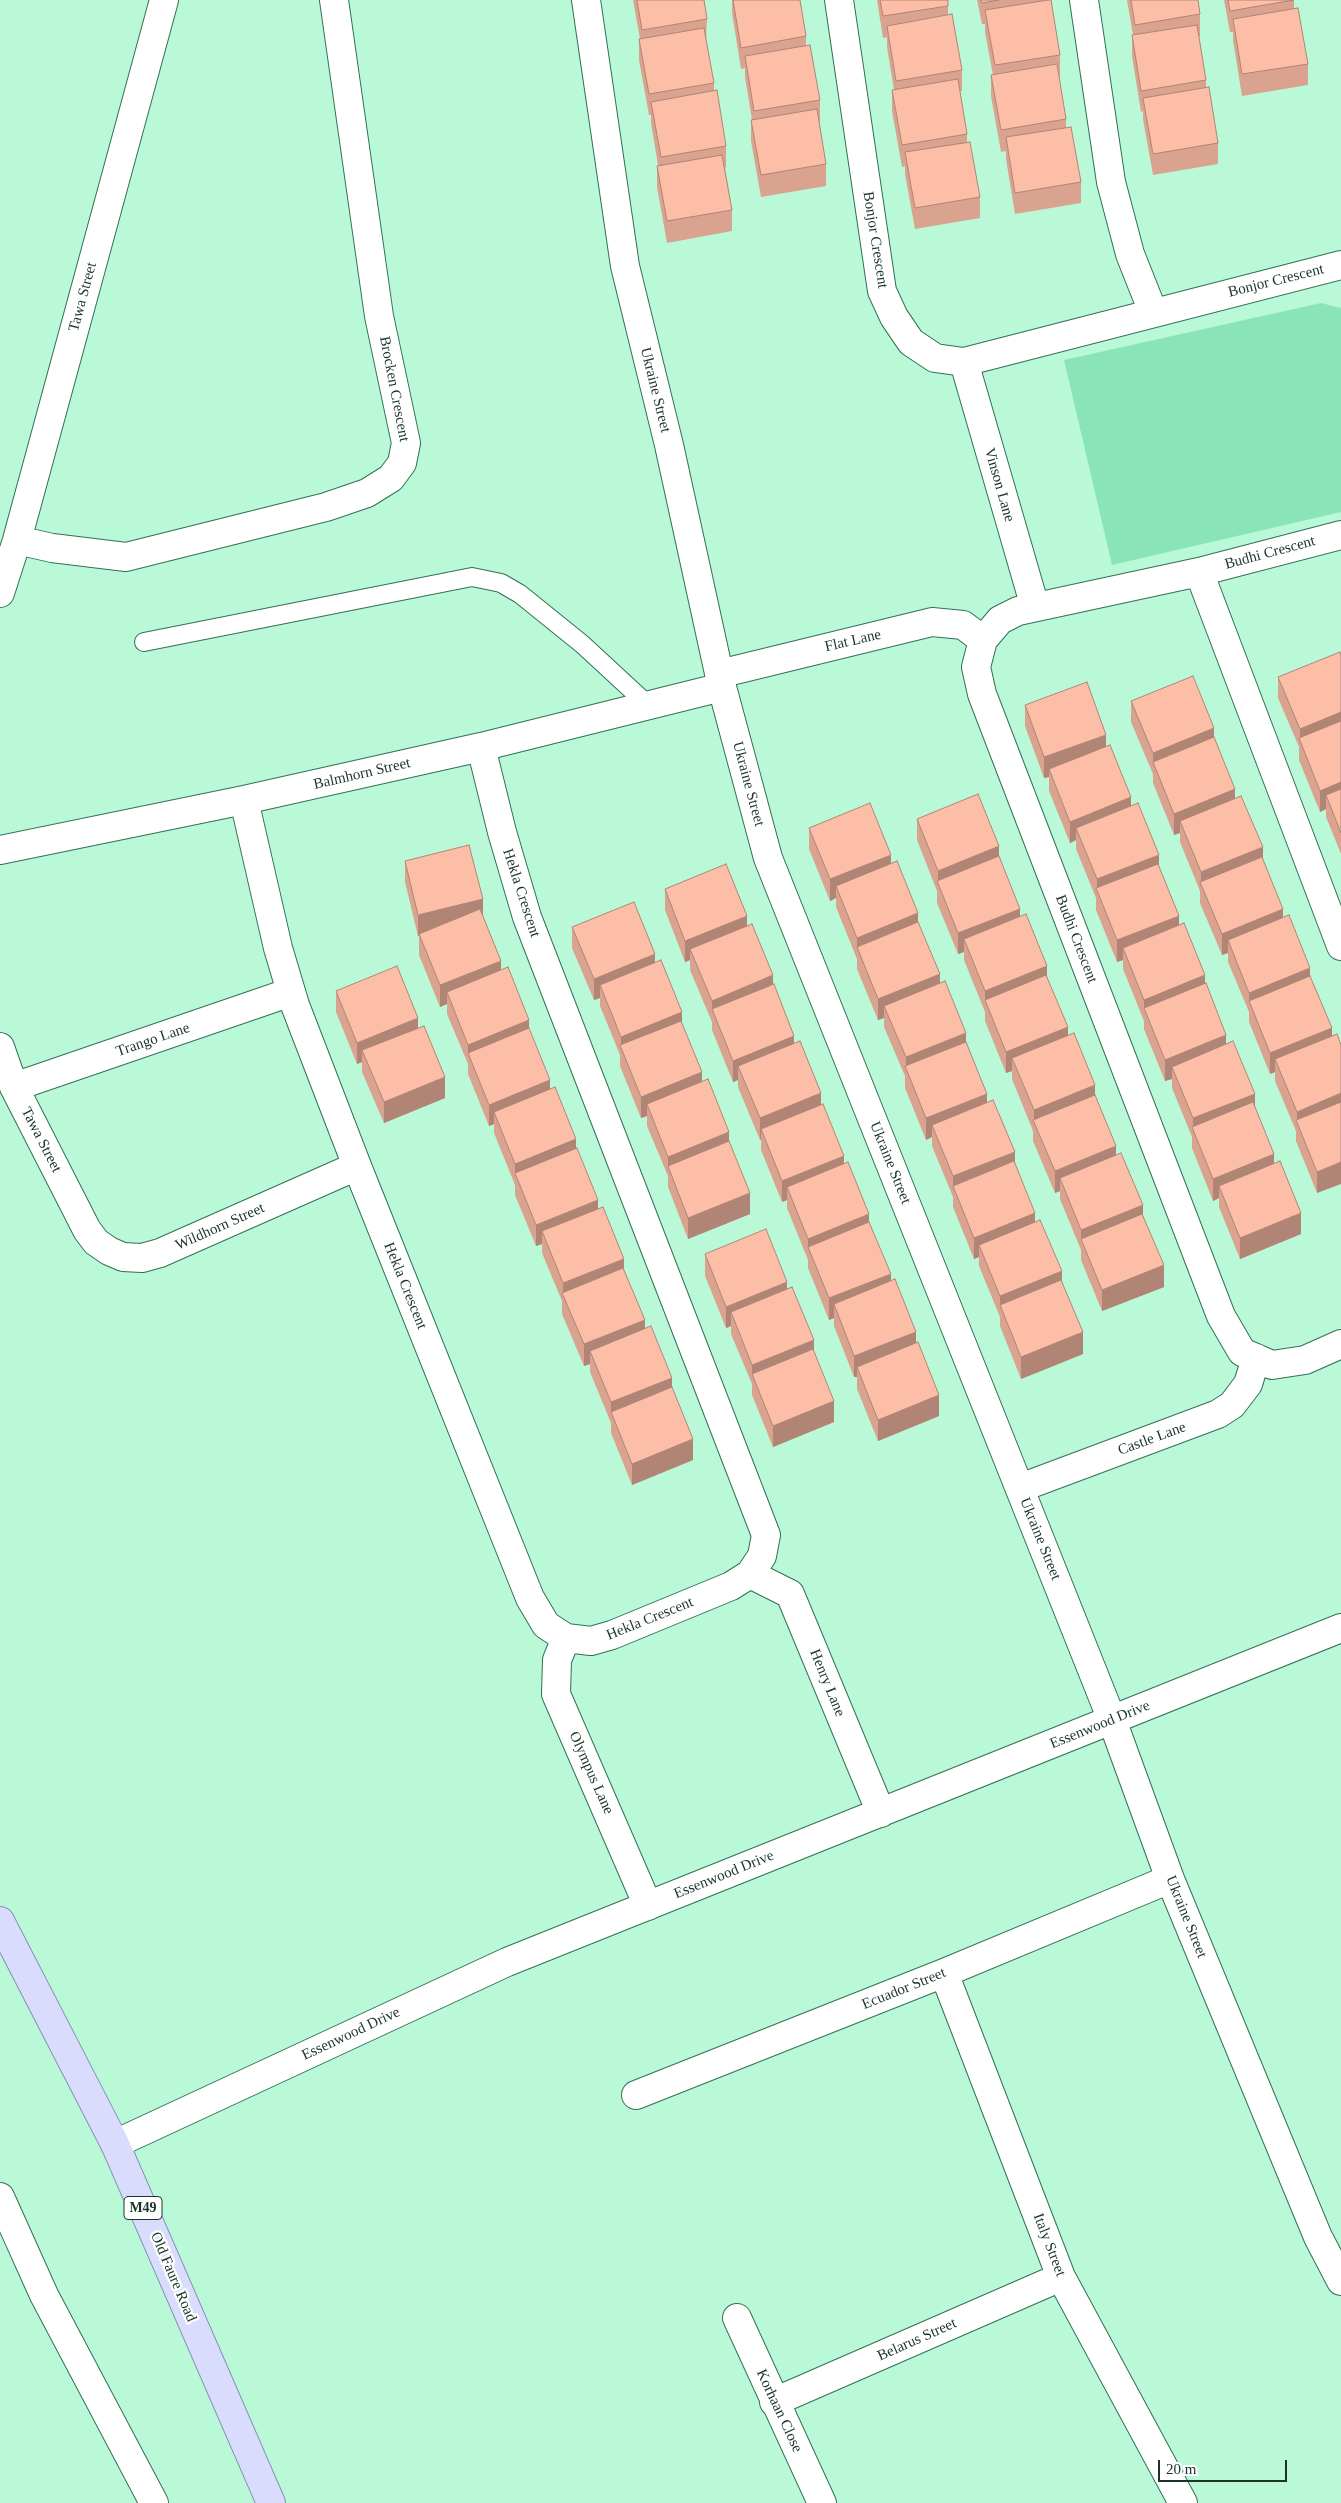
<!DOCTYPE html>
<html>
<head>
<meta charset="utf-8">
<style>
	body { margin:0 }
	#map { position:relative; width:1341px; height:2503px; overflow:hidden; background:#b9f9d8; font-family:Georgia,serif }
	canvas { display:block }
	.scale { position:absolute; left:1158px; top:2460px; width:129px; height:22px; box-sizing:border-box; border:2px solid #1b3428; border-top:0; padding-left:6px; font-size:15px; line-height:18px; white-space:nowrap; color:#1b3428; -webkit-text-stroke:4px #fff; paint-order:stroke }
</style>
</head>
<body>
<div id="map">
<canvas width="1341" height="2503"></canvas>
<div class="scale">20 m</div>
</div>
<script>
const context = document.querySelector('canvas').getContext('2d');
context.lineJoin = 'round';
function paint(path, color) { context.fillStyle = color; context.fill(path, 'evenodd'); }
const shape = rows => new Path2D(rows.map(r => 'M' + r).join(''));
function stroke(path, color, width, dash) { context.strokeStyle = color; context.lineWidth = width; context.lineCap = dash ? 'butt' : 'round'; context.setLineDash(dash || []); context.stroke(path); }
function write(font, color, halo, rows, align = 'center') {
  context.font = font + ' Georgia,serif'; context.lineWidth = 4.5; context.setLineDash([]); context.textBaseline = 'middle'; context.strokeStyle = halo; context.fillStyle = color; for (const [text, x, y, turn = 0] of rows) {
    context.save(); context.translate(x, y); context.rotate((+turn || 0) * Math.PI / 180); context.textAlign = isNaN(turn) ? turn : align; if (halo) context.strokeText(text, 0, 0); context.fillText(text, 0, 0); context.restore();
  }
}
paint(shape([
	[1321,303,1341,308,1341,512,1112,565,1064,360]
]), '#89e4b8');
const lane = shape([
	[144,642,472,577,501,583,520,594,582,644,648,705]
]);
const street = shape([
	[586,0,625,266,669,445,722,687,768,858,1112,1720,1170,1879,1318,2237,1341,2281],
	[839,0,882,291,894,317,911,342,935,358,964,362,1341,265],
	[1084,0,1111,182,1130,254,1153,312],
	[964,362,1035,607],
	[1341,535,1199,572,1018,611,1000,620,983,640,976,667,982,694,1221,1316,1242,1352,1272,1365,1305,1360,1341,1344],
	[17,540,52,548,126,557,326,507,367,493,391,478,402,463,406,443,379,316,334,0],
	[1199,572,1341,946],
	[0,593,17,540,164,0],
	[719,674,932,622,963,625,983,640],
	[244,800,278,948,295,1005,357,1166,530,1598,546,1625,566,1638,591,1641,612,1635,731,1586,750,1574,762,1556,766,1535,527,917,502,832,481,747],
	[0,850,244,800,481,747,722,687],
	[0,1047,14,1087,87,1230,96,1242,109,1251,123,1257,142,1258,160,1253,357,1166],
	[14,1087,291,992],
	[1020,1488,1218,1414,1232,1405,1248,1384,1256,1358],
	[750,1574,790,1594,881,1813],
	[566,1638,557,1660,556,1694,648,1906],
	[944,1973,1061,2277,1183,2503],
	[636,2095,944,1973,1170,1879],
	[115,2144,507,1962,1341,1628],
	[0,2197,44,2295,154,2503],
	[737,2318,822,2503],
	[774,2402,1061,2277]
]);
const primary = shape([
	[0,1921,115,2144,271,2503]
]);
stroke(lane, '#327054', 20);
stroke(street, '#327054', 30);
stroke(primary, '#8792b1', 30);
stroke(lane, '#fff', 18);
stroke(street, '#fff', 28);
stroke(primary, '#dadcfd', 28);
paint(shape([
	[633,0,704,0,707,19,706,40,714,83,714,91,726,146,726,167,725,168,732,210,732,231,667,243,657,187,657,166,658,165,651,123,651,115,649,115,639,60,639,39,640,39],
	[732,0,800,0,806,36,806,46,820,100,820,122,819,122,826,164,826,186,761,197,751,141,751,120,752,120,745,77,745,68,741,69,732,13],
	[877,0,948,0,948,15,962,70,962,91,960,91,967,134,967,142,980,197,980,218,915,229,905,174,905,166,902,167,892,111,892,90,894,90,887,47,887,37,883,38],
	[977,0,1051,0,1060,55,1060,76,1059,76,1066,119,1066,127,1081,182,1081,203,1015,214,1006,159,1006,151,1001,152,991,96,991,75,993,75,985,32,985,24,982,24],
	[1127,0,1198,0,1200,14,1200,36,1199,36,1206,80,1206,88,1218,143,1218,164,1153,175,1143,119,1143,111,1141,112,1132,56,1132,35,1133,35],
	[1224,0,1294,0,1294,8,1308,64,1308,85,1242,96,1233,40,1233,32,1230,32],
	[1341,656,1341,854,1326,817,1326,809,1320,812,1299,760,1299,747,1278,698,1278,677],
	[1131,701,1214,737,1235,798,1263,859,1283,918,1310,977,1332,1028,1317,1193,1296,1141,1296,1131,1275,1081,1275,1072,1270,1074,1249,1022,1249,1012,1228,962,1228,953,1222,955,1200,903,1200,891,1180,842,1180,833,1174,835,1153,783,1153,774,1131,722],
	[1025,705,1106,746,1131,805,1159,866,1179,925,1205,983,1226,1044,1255,1106,1274,1163,1301,1234,1240,1259,1219,1207,1219,1198,1213,1201,1192,1148,1192,1137,1172,1088,1172,1079,1165,1081,1144,1029,1144,1021,1123,969,1123,960,1117,962,1096,910,1096,898,1076,849,1076,840,1070,843,1049,791,1049,777,1044,778,1025,726],
	[917,819,999,858,1020,917,1047,976,1068,1036,1095,1095,1116,1155,1143,1215,1164,1287,1102,1311,1081,1260,1081,1250,1060,1199,1060,1191,1055,1193,1033,1141,1033,1131,1012,1079,1012,1071,1006,1073,985,1021,985,1012,964,960,964,952,958,954,937,903,937,891,917,840],
	[809,828,891,864,918,922,940,983,966,1042,987,1102,1015,1163,1035,1222,1062,1281,1083,1354,1021,1379,1000,1326,1000,1317,979,1266,979,1257,974,1259,953,1207,953,1197,932,1146,932,1137,926,1140,905,1088,905,1076,884,1027,884,1018,878,1020,857,969,857,959,836,907,836,898,830,901,809,849],
	[405,861,483,915,501,970,529,1029,550,1089,576,1148,598,1209,624,1269,645,1328,672,1387,693,1460,632,1485,611,1433,611,1423,590,1372,590,1364,584,1366,562,1314,562,1301,542,1253,542,1244,536,1246,515,1195,515,1185,494,1133,494,1124,489,1126,468,1074,468,1064,447,1014,447,1004,440,1007,419,955,419,936,418,936,405,882],
	[665,889,747,926,773,984,794,1044,821,1105,844,1164,869,1222,891,1281,916,1343,939,1416,878,1441,857,1389,857,1377,854,1377,834,1326,834,1318,829,1320,808,1268,808,1260,787,1208,787,1200,782,1202,761,1150,761,1139,760,1140,738,1087,738,1080,733,1082,712,1030,712,1022,690,970,690,960,685,962,665,910],
	[572,927,655,962,682,1023,702,1082,729,1143,750,1214,688,1239,668,1187,668,1176,647,1126,647,1116,641,1118,620,1066,620,1055,600,1006,600,998,594,1000,572,948],
	[336,991,418,1028,445,1098,384,1123,362,1072,362,1062,357,1064,336,1012],
	[705,1254,787,1289,814,1350,834,1422,773,1447,752,1395,752,1384,731,1334,731,1326,726,1328,705,1276]
]), '#d9a390');
paint(shape([
	[1341,712,1341,733,1300,741,1300,729],
	[1214,728,1214,749,1153,762,1153,774,1153,753],
	[1106,735,1106,756,1049,769,1049,777,1044,778,1044,757],
	[1341,782,1341,803,1326,795,1326,809,1320,812,1320,791],
	[1235,789,1235,811,1180,821,1180,833,1174,835,1174,814],
	[1131,797,1131,818,1076,828,1076,840,1070,843,1070,822],
	[999,846,999,867,938,882,938,871],
	[1263,847,1263,869,1201,885,1201,872],
	[891,855,891,876,836,886,836,898,830,901,830,879],
	[1159,855,1159,876,1097,891,1097,879],
	[483,899,483,921,419,934,419,936,418,936,418,915],
	[1020,909,1020,930,964,939,964,952,958,954,958,933],
	[1283,909,1283,930,1228,940,1228,953,1222,955,1222,934],
	[918,913,918,934,857,947,857,959,857,938],
	[747,916,747,938,690,949,690,960,685,962,685,941],
	[1179,916,1179,937,1123,948,1123,960,1117,962,1117,940],
	[655,954,655,975,600,985,600,998,594,1000,594,979],
	[501,961,501,982,447,992,447,1004,440,1007,440,985],
	[1047,966,1047,988,985,1000,985,991],
	[1310,968,1310,989,1249,1002,1249,993],
	[940,974,940,995,884,1006,884,1018,878,1020,878,999],
	[773,975,773,996,712,1009,712,1022,712,1001],
	[1205,975,1205,996,1144,1008,1144,1000],
	[682,1012,682,1033,621,1047,621,1037],
	[418,1018,418,1039,362,1050,362,1062,357,1064,357,1043],
	[529,1020,529,1041,468,1054,468,1045],
	[1068,1027,1068,1048,1012,1058,1012,1071,1006,1073,1006,1052],
	[1332,1028,1332,1049,1275,1059,1275,1072,1270,1074,1270,1053],
	[966,1033,966,1054,906,1069,906,1057],
	[1226,1035,1226,1056,1172,1067,1172,1079,1165,1081,1165,1060],
	[794,1036,794,1057,738,1066,738,1080,733,1082,733,1061],
	[702,1072,702,1093,647,1104,647,1116,641,1118,641,1097],
	[445,1077,445,1098,384,1123,384,1102],
	[550,1080,550,1101,494,1112,494,1124,489,1126,489,1105],
	[1095,1085,1095,1106,1034,1120,1034,1110],
	[821,1093,821,1115,761,1129,761,1139,760,1140,760,1118],
	[1341,1093,1341,1115,1297,1121,1297,1112],
	[987,1094,987,1115,932,1125,932,1137,926,1140,926,1118],
	[1255,1094,1255,1115,1193,1130,1193,1118],
	[729,1132,729,1153,668,1168,668,1157],
	[576,1139,576,1160,515,1173,515,1185,515,1164],
	[1116,1146,1116,1168,1060,1178,1060,1191,1055,1193,1055,1171],
	[1015,1152,1015,1173,953,1187,953,1176],
	[1274,1154,1274,1176,1219,1186,1219,1198,1213,1201,1213,1179],
	[844,1156,844,1177,787,1187,787,1200,782,1202,782,1181],
	[1341,1162,1341,1184,1317,1193,1317,1172],
	[750,1193,750,1214,688,1239,688,1218],
	[598,1200,598,1222,542,1231,542,1244,536,1246,536,1225],
	[1143,1205,1143,1227,1081,1240,1081,1230],
	[1035,1213,1035,1235,979,1245,979,1257,974,1259,974,1238],
	[1301,1213,1301,1234,1240,1259,1240,1238],
	[869,1214,869,1236,808,1247,808,1239],
	[624,1259,624,1280,563,1296,563,1283],
	[1164,1265,1164,1287,1102,1311,1102,1290],
	[1062,1271,1062,1293,1000,1306,1000,1296],
	[891,1274,891,1296,834,1304,834,1318,829,1320,829,1298],
	[787,1282,787,1303,731,1312,731,1326,726,1328,726,1307],
	[645,1320,645,1341,590,1351,590,1364,584,1366,584,1344],
	[916,1332,916,1353,857,1367,857,1377,854,1377,854,1356],
	[1083,1332,1083,1354,1021,1379,1021,1357],
	[814,1340,814,1361,752,1375,752,1365],
	[672,1378,672,1399,611,1412,611,1402],
	[939,1395,939,1416,878,1441,878,1420],
	[834,1401,834,1422,773,1447,773,1426],
	[693,1439,693,1460,632,1485,632,1464]
]), '#b08575');
const building = shape([
	[637,0,704,0,707,19,642,30,637,0],
	[733,0,800,0,806,36,741,48,733,0],
	[880,0,948,0,948,6,883,16,880,0],
	[981,0,999,0,982,3,981,0],
	[1048,0,1051,0,1060,55,995,65,985,10,1048,0],
	[1131,0,1198,0,1200,14,1135,25,1131,0],
	[1228,0,1294,0,1230,11,1228,0],
	[1298,8,1308,64,1242,74,1233,19,1298,8],
	[952,14,962,70,896,81,887,26,952,14],
	[1197,25,1206,80,1141,91,1132,35,1197,25],
	[704,28,714,83,649,94,639,39,704,28],
	[810,45,820,100,754,111,745,56,810,45],
	[1057,64,1066,119,1001,130,991,75,1057,64],
	[958,79,967,134,902,145,892,90,958,79],
	[1209,87,1218,143,1153,154,1143,98,1209,87],
	[717,90,726,146,661,157,651,102,717,90],
	[817,109,826,164,761,175,751,120,817,109],
	[1071,127,1081,182,1015,193,1006,137,1071,127],
	[970,142,980,197,915,208,905,152,970,142],
	[722,155,732,210,667,221,657,166,722,155],
	[1340,652,1341,656,1341,712,1300,729,1278,677,1340,652],
	[1193,676,1214,728,1153,753,1131,701,1193,676],
	[1087,682,1106,735,1044,757,1025,705,1087,682],
	[1341,721,1341,782,1320,791,1299,738,1341,721],
	[1214,737,1235,789,1174,814,1153,762,1214,737],
	[1110,745,1131,797,1070,822,1049,769,1110,745],
	[1341,789,1341,833,1326,795,1341,789],
	[978,794,999,846,938,871,917,819,978,794],
	[1241,796,1263,847,1201,872,1180,821,1241,796],
	[870,803,891,855,830,879,809,828,870,803],
	[1138,803,1159,855,1097,879,1076,828,1138,803],
	[469,845,483,899,418,915,405,861,469,845],
	[999,856,1020,909,958,933,937,881,999,856],
	[1262,857,1283,909,1222,934,1200,882,1262,857],
	[897,861,918,913,857,938,836,886,897,861],
	[726,864,747,916,685,941,665,889,726,864],
	[1158,864,1179,916,1117,940,1096,888,1158,864],
	[634,902,655,954,594,979,572,927,634,902],
	[480,909,501,961,440,985,419,934,480,909],
	[1026,914,1047,966,985,991,964,939,1026,914],
	[1289,915,1310,968,1249,993,1228,940,1289,915],
	[918,922,940,974,878,999,857,947,918,922],
	[1184,923,1205,975,1144,1000,1123,948,1184,923],
	[752,924,773,975,712,1001,690,949,752,924],
	[661,960,682,1012,621,1037,600,985,661,960],
	[397,966,418,1018,357,1043,336,991,397,966],
	[508,967,529,1020,468,1045,447,992,508,967],
	[1046,975,1068,1027,1006,1052,985,1000,1046,975],
	[1310,976,1332,1028,1270,1053,1249,1001,1310,976],
	[945,981,966,1033,906,1057,884,1006,945,981],
	[1206,983,1226,1035,1165,1060,1144,1008,1206,983],
	[774,984,794,1036,733,1061,712,1009,774,984],
	[681,1021,702,1072,641,1097,620,1045,681,1021],
	[424,1026,445,1077,384,1102,362,1050,424,1026],
	[529,1028,550,1080,489,1105,468,1053,529,1028],
	[1074,1033,1095,1085,1034,1110,1012,1058,1074,1033],
	[1337,1034,1341,1045,1341,1093,1297,1112,1275,1059,1337,1034],
	[800,1041,821,1093,760,1118,738,1066,800,1041],
	[1233,1041,1255,1094,1193,1118,1172,1067,1233,1041],
	[966,1042,987,1094,926,1118,905,1066,966,1042],
	[708,1079,729,1132,668,1157,647,1104,708,1079],
	[555,1087,576,1139,515,1164,494,1112,555,1087],
	[1095,1095,1116,1146,1055,1171,1033,1120,1095,1095],
	[993,1100,1015,1152,953,1176,932,1125,993,1100],
	[1253,1102,1274,1154,1213,1179,1192,1127,1253,1102],
	[1341,1102,1341,1162,1317,1172,1296,1120,1341,1102],
	[823,1104,844,1156,782,1181,761,1129,823,1104],
	[729,1141,750,1193,688,1218,668,1166,729,1141],
	[577,1148,598,1200,536,1225,515,1173,577,1148],
	[1121,1153,1143,1205,1081,1230,1060,1178,1121,1153],
	[1014,1161,1035,1213,974,1238,953,1186,1014,1161],
	[1280,1161,1301,1213,1240,1238,1219,1186,1280,1161],
	[848,1162,869,1214,808,1239,787,1187,848,1162],
	[603,1207,624,1259,563,1283,542,1231,603,1207],
	[1142,1214,1164,1265,1102,1290,1081,1239,1142,1214],
	[1040,1220,1062,1271,1000,1296,979,1245,1040,1220],
	[869,1222,891,1274,829,1298,808,1247,869,1222],
	[766,1229,787,1282,726,1307,705,1254,766,1229],
	[623,1268,645,1320,584,1344,562,1293,623,1268],
	[895,1279,916,1332,854,1356,834,1304,895,1279],
	[1061,1280,1083,1332,1021,1357,1000,1305,1061,1280],
	[792,1287,814,1340,752,1365,731,1312,792,1287],
	[651,1326,672,1378,611,1402,590,1351,651,1326],
	[918,1342,939,1395,878,1420,857,1367,918,1342],
	[813,1349,834,1401,773,1426,752,1374,813,1349],
	[672,1387,693,1439,632,1464,611,1412,672,1387]
]);
paint(building, '#fcbea7');
stroke(building, '#b08575', 1);
for (const [x, y, w] of [
	[143,2208,38]
]) { const box = new Path2D(); box.roundRect(x - w / 2, y - 11.5, w, 23, 4); context.fillStyle = '#fff'; context.fill(box); stroke(box, '#1b3428', 1); }
write('bold 14px', '#1b3428', null, [
	["M49",143,2208]
]);
write('15px', '#1b3428', '#fff', [
	["Bonjor Crescent",875,240,81],
	["Bonjor Crescent",1276,281,-14],
	["Tawa Street",83,297,-75],
	["Brocken Crescent",394,389,79],
	["Ukraine Street",655,390,76],
	["Vinson Lane",999,485,74],
	["Budhi Crescent",1270,553,-15],
	["Flat Lane",853,641,-13],
	["Balmhorn Street",362,774,-13],
	["Ukraine Street",748,784,75],
	["Hekla Crescent",521,893,72],
	["Budhi Crescent",1076,939,69],
	["Trango Lane",153,1040,-19],
	["Tawa Street",41,1140,63],
	["Ukraine Street",890,1163,68],
	["Wildhorn Street",220,1227,-24],
	["Hekla Crescent",405,1286,68],
	["Castle Lane",1152,1439,-20],
	["Ukraine Street",1040,1539,68],
	["Hekla Crescent",650,1619,-22],
	["Henry Lane",827,1683,68],
	["Essenwood Drive",1100,1725,-22],
	["Olympus Lane",591,1773,66],
	["Essenwood Drive",724,1875,-22],
	["Ukraine Street",1186,1917,68],
	["Ecuador Street",904,1989,-22],
	["Essenwood Drive",351,2034,-25],
	["Italy Street",1049,2245,69],
	["Old Faure Road",173,2277,67],
	["Belarus Street",917,2340,-24],
	["Korhaan Close",779,2411,65]
]);
</script>
</body>
</html>
